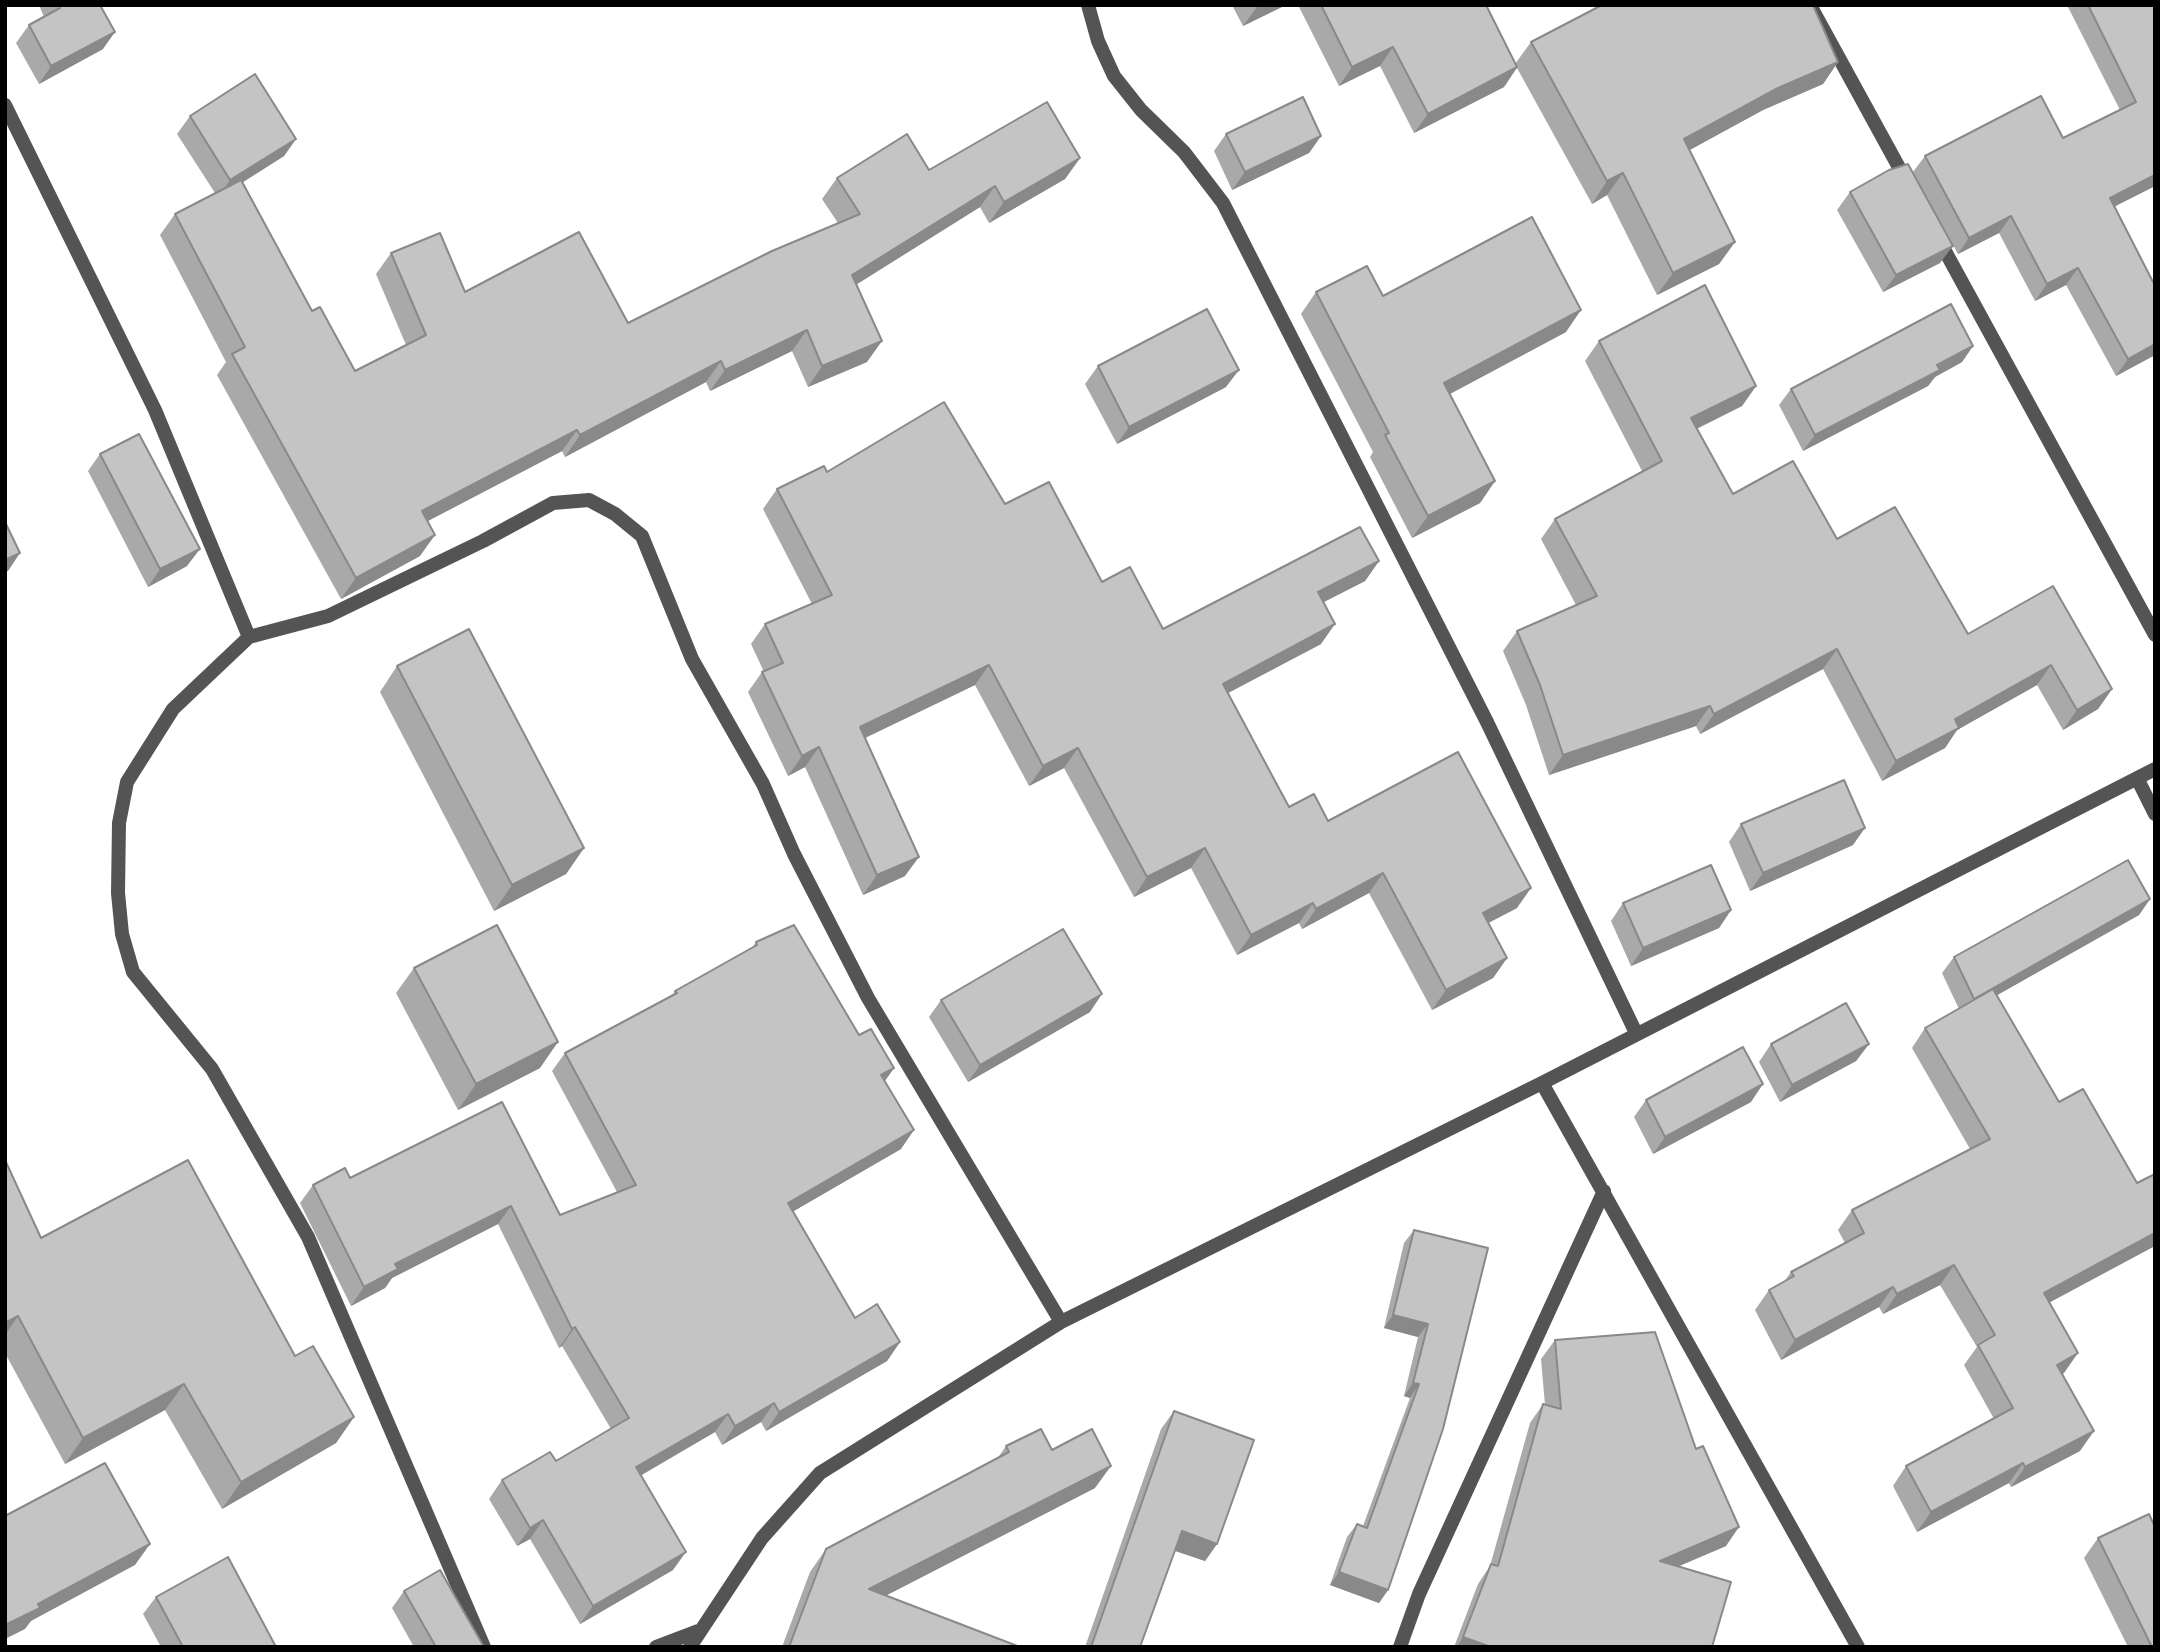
<!DOCTYPE html>
<html>
<head>
<meta charset="utf-8">
<style>
	body { margin:0 }
	#map { position:relative; width:2160px; height:1652px; overflow:hidden; background:#fff; font-family:"Golos Text",sans-serif }
	canvas { display:block }
	.frame { position:absolute; inset:0; border:7px solid #000; pointer-events:none }
</style>
</head>
<body>
<div id="map">
<canvas width="2160" height="1652"></canvas>
<div class="frame"></div>
</div>
<script>
const context = document.querySelector('canvas').getContext('2d');
context.lineJoin = 'round';
const shape = rows => new Path2D(rows.map(r => 'M' + r).join(''));
function stroke(path, color, width, dash) { context.strokeStyle = color; context.lineWidth = width; context.lineCap = dash ? 'butt' : 'round'; context.setLineDash(dash || []); context.stroke(path); }
function paint(path, color) { context.fillStyle = color; context.fill(path, 'evenodd'); }
stroke(shape([
	[1088,5,1098,41,1114,76,1141,110,1184,152,1223,203,1487,722,1636,1033],
	[1810,5,1907,182],
	[5,105,155,410,249,637],
	[1939,240,2155,635],
	[2137,778,2155,814],
	[1542,1083,1858,1647],
	[484,1647,308,1237,212,1069,133,972,122,934,118,893,119,823,127,782,173,709,249,637,328,616,483,541,553,503,589,500,615,514,642,536,692,659,763,784,794,854,868,998,1061,1322],
	[656,1647,698,1631],
	[690,1647,762,1538,820,1473,1061,1322,1542,1083,2155,769],
	[1400,1647,1419,1594,1604,1191]
]), '#545454', 14);
paint(shape([
	[39,5,100,5,103,49,39,84,16,43,29,25,44,17],
	[1232,5,1286,5,1243,26],
	[1298,5,1486,5,1515,64,1531,42,1838,62,1823,84,1763,110,1689,150,1735,242,1719,264,1657,295,1607,195,1592,204,1517,68,1504,87,1414,133,1380,66,1339,86],
	[2067,5,2155,5,2155,186,2115,206,2153,282,2155,281,2155,355,2116,376,2066,285,2035,301,1999,233,1958,254,1913,172,1925,156,2063,138,2120,110],
	[190,116,296,139,284,156,243,182,312,311,355,371,406,345,376,274,391,253,465,292,628,323,838,223,822,199,837,178,929,170,1080,158,1065,179,989,223,980,207,857,284,867,362,808,387,792,351,710,391,706,382,565,457,562,451,427,521,420,556,341,599,217,375,226,362,160,235,175,214,215,193,177,134],
	[1226,134,1321,136,1309,153,1232,190,1214,151],
	[1850,192,1940,263,1883,292,1837,210],
	[1316,292,1383,296,1566,332,1450,394,1495,481,1480,503,1412,538,1370,457,1373,452,1301,314],
	[1599,341,1756,386,1742,406,1697,429,1733,494,1837,539,1968,634,2053,586,2112,689,2098,709,2063,730,2037,685,1957,730,1945,748,1882,781,1823,669,1700,734,1696,726,1549,775,1526,705,1503,651,1517,631,1576,605,1541,539,1555,519,1642,471,1585,361],
	[1973,346,1962,362,1935,377,1928,386,1803,451,1779,405,1791,389],
	[1098,366,1226,387,1117,444,1085,384],
	[100,454,187,566,148,587,88,471],
	[827,472,1005,504,1102,582,1163,629,1379,561,1365,581,1324,602,1321,644,1228,693,1289,807,1328,821,1517,908,1488,923,1507,958,1493,978,1432,1010,1369,893,1302,929,1299,923,1237,955,1191,868,1134,897,1064,768,1029,786,975,685,865,738,905,876,863,895,805,767,788,776,748,692,762,672,764,672,751,644,765,624,812,604,763,509,777,489],
	[397,666,584,848,566,874,494,911,380,692],
	[1741,824,1853,845,1750,891,1729,842],
	[2150,899,2139,915,1997,995,2050,1302,2064,1373,2062,1374,2080,1451,2011,1487,2009,1483,1917,1532,1893,1486,1906,1466,1994,1419,1964,1365,1977,1347,1940,1285,1883,1314,1879,1307,1781,1360,1755,1310,1769,1290,1784,1282,1791,1272,1845,1243,1838,1230,1852,1210,1970,1149,1912,1048,1925,1028,1959,1009,1942,973,1954,957],
	[1623,903,1731,910,1719,928,1631,966,1611,921],
	[756,942,894,1068,885,1081,901,1149,793,1211,855,1318,900,1342,887,1361,766,1431,761,1422,722,1445,715,1432,640,1475,673,1570,580,1624,530,1539,517,1546,489,1499,502,1480,556,1461,611,1429,562,1346,559,1348,498,1224,392,1278,385,1288,351,1306,300,1203,313,1185,350,1178,560,1215,617,1192,552,1071,565,1053,672,996,675,991,752,948],
	[414,968,540,1068,458,1110,396,993],
	[941,1000,1090,1012,968,1082,929,1017],
	[1771,1044,1869,1044,1856,1061,1780,1102,1759,1062],
	[1646,1100,1751,1102,1653,1154,1634,1117],
	[5,1160,41,1238,295,1356,354,1417,336,1443,222,1509,165,1410,65,1464,5,1353],
	[1414,1230,1488,1248,1388,1590,1379,1603,1330,1585,1347,1537,1357,1524,1363,1526,1410,1398,1404,1396,1418,1337,1384,1328,1404,1243],
	[1555,1340,1726,1546,1678,1566,1712,1647,1454,1647,1478,1584,1490,1566,1530,1423,1543,1404,1545,1405,1541,1359],
	[1174,1411,1217,1544,1205,1561,1175,1551,1140,1647,1085,1647,1161,1429],
	[1006,1446,1052,1450,1095,1488,885,1596,1020,1647,782,1647,810,1572,826,1549,997,1459],
	[2098,1538,2155,1647,2128,1647,2084,1558],
	[404,1591,484,1647,414,1647,392,1608],
	[156,1597,276,1647,161,1647,143,1614]
]), '#a9a9a9');
paint(shape([
	[1260,5,1286,5,1243,26,1257,7],
	[115,32,103,49,39,84,51,66],
	[1393,47,1380,66,1339,86,1352,67],
	[1838,62,1823,84,1763,110,1668,162,1684,139,1778,88],
	[1517,67,1504,87,1414,133,1428,114],
	[1321,136,1309,153,1232,190,1245,172],
	[296,139,284,156,218,198,230,180],
	[1080,158,1065,179,989,223,1004,202],
	[1623,173,1607,195,1592,204,1607,181],
	[2155,175,2155,186,2098,215,2110,198],
	[995,186,980,207,838,296,852,275],
	[2011,216,1999,233,1958,254,1969,238],
	[1735,242,1719,264,1657,295,1673,273],
	[1953,246,1940,263,1883,292,1896,275],
	[2078,268,2066,285,2035,301,2047,284],
	[1581,310,1566,332,1429,405,1444,383],
	[807,330,792,351,710,391,725,370],
	[882,341,867,362,808,387,822,366],
	[2155,344,2155,355,2116,376,2128,359],
	[1973,346,1962,362,1935,377,1928,386,1803,451,1815,435],
	[721,361,706,382,565,457,580,435],
	[1239,370,1226,387,1117,444,1129,427],
	[1756,386,1742,406,1677,438,1691,418],
	[577,430,562,451,407,532,422,511],
	[1495,481,1480,503,1412,538,1428,516],
	[435,535,420,556,341,599,356,578],
	[200,549,187,566,148,587,160,569],
	[20,553,8,571,5,572,5,560],
	[1379,561,1365,581,1304,612,1318,592],
	[1335,624,1321,644,1209,703,1223,684],
	[1837,649,1823,669,1700,734,1714,714],
	[989,665,975,685,846,747,860,727],
	[2051,665,2037,685,1957,730,1945,748,1882,781,1896,761,1955,719],
	[2112,689,2098,709,2063,730,2077,710],
	[1710,706,1696,726,1549,775,1563,755],
	[819,747,805,767,788,776,802,756],
	[1078,748,1064,768,1029,786,1043,766],
	[1865,828,1853,845,1750,891,1763,873],
	[584,848,566,874,494,911,512,885],
	[1205,848,1191,868,1134,897,1147,877],
	[919,857,905,876,863,895,877,875],
	[1383,873,1369,893,1302,929,1316,909],
	[1531,888,1517,908,1469,933,1483,913],
	[2150,899,2139,915,1962,1015,1974,999],
	[1313,903,1299,923,1237,955,1251,935],
	[1731,910,1719,928,1631,966,1643,948],
	[1507,958,1493,978,1432,1010,1446,990],
	[1102,994,1090,1012,968,1082,980,1065],
	[558,1042,540,1068,458,1110,476,1084],
	[1869,1044,1856,1061,1780,1102,1792,1085],
	[894,1068,881,1086,881,1075],
	[1763,1084,1751,1102,1653,1154,1665,1137],
	[914,1130,901,1149,775,1222,788,1203],
	[511,1206,498,1224,392,1278,385,1288,351,1306,364,1287,395,1264],
	[2155,1233,2155,1246,2030,1313,2044,1293],
	[1954,1265,1940,1285,1883,1314,1897,1294],
	[1893,1287,1879,1307,1781,1360,1795,1340],
	[1393,1315,1428,1324,1418,1337,1384,1328],
	[18,1316,5,1335,5,1323],
	[575,1327,562,1346,559,1348,572,1329],
	[900,1342,887,1361,766,1431,779,1412],
	[2078,1353,2064,1373,2043,1384,2057,1365],
	[1413,1383,1419,1384,1410,1398,1404,1396],
	[184,1384,165,1410,65,1464,83,1438],
	[774,1403,761,1422,722,1445,735,1426],
	[728,1414,715,1432,623,1486,636,1467],
	[354,1417,336,1443,222,1509,241,1482],
	[2094,1431,2080,1451,2011,1487,2025,1467],
	[2023,1463,2009,1483,1917,1532,1931,1512],
	[1111,1466,1095,1488,854,1612,869,1589],
	[543,1520,530,1539,517,1546,530,1528],
	[1739,1527,1726,1546,1647,1580,1660,1561],
	[1182,1531,1217,1544,1205,1561,1170,1549],
	[150,1544,135,1565,31,1621,25,1629,5,1639,5,1625,38,1604],
	[686,1552,673,1570,580,1624,593,1606],
	[1339,1572,1388,1590,1379,1603,1330,1585],
	[1463,1637,1491,1647,1457,1647]
]), '#898989');
const building = shape([
	[59,5,100,5,115,32,51,66,29,25,60,8,59,5],
	[1321,5,1486,5,1517,67,1428,114,1393,47,1352,67,1321,5],
	[1602,5,1813,5,1838,62,1778,88,1684,139,1735,242,1673,273,1623,173,1607,181,1531,42,1602,5],
	[2088,5,2155,5,2155,175,2110,198,2153,282,2155,281,2155,344,2128,359,2078,268,2047,284,2011,216,1969,238,1925,156,2041,96,2063,138,2136,102,2088,5],
	[255,74,296,139,230,180,190,116,255,74],
	[1303,97,1321,136,1245,172,1226,134,1303,97],
	[1047,102,1080,158,1004,202,995,186,852,275,882,341,822,366,807,330,725,370,721,361,580,435,577,430,422,511,435,535,356,578,232,354,245,347,175,214,241,180,312,311,320,307,355,371,426,335,391,253,440,233,465,292,579,232,628,323,772,251,860,214,837,178,907,134,929,170,1047,102],
	[1908,164,1953,246,1896,275,1850,192,1889,170,1908,164],
	[1532,217,1581,310,1444,383,1495,481,1428,516,1385,435,1389,433,1316,292,1367,266,1383,296,1532,217],
	[1705,285,1756,386,1691,418,1733,494,1793,461,1837,539,1895,507,1968,634,2053,586,2112,689,2077,710,2051,665,1955,719,1959,728,1896,761,1837,649,1714,714,1710,706,1563,755,1540,685,1517,631,1597,596,1555,519,1662,461,1599,341,1705,285],
	[1951,304,1973,346,1937,365,1940,370,1815,435,1791,389,1951,304],
	[1207,309,1239,370,1129,427,1098,366,1207,309],
	[944,402,1005,504,1049,482,1102,582,1130,567,1163,629,1360,527,1379,561,1318,592,1335,624,1223,684,1289,807,1314,794,1328,821,1458,752,1531,888,1483,913,1507,958,1446,990,1383,873,1316,909,1313,903,1251,935,1205,848,1147,877,1078,748,1043,766,989,665,860,727,919,857,877,875,819,747,802,756,762,672,783,663,765,624,832,595,777,489,824,466,827,472,944,402],
	[139,434,200,549,160,569,100,454,139,434],
	[5,522,20,553,5,560,5,522],
	[469,629,584,848,512,885,397,666,469,629],
	[1844,780,1865,828,1763,873,1741,824,1844,780],
	[2128,860,2150,899,1974,999,1954,957,2128,860],
	[1711,865,1731,910,1643,948,1623,903,1711,865],
	[497,925,558,1042,476,1084,414,968,497,925],
	[794,925,859,1035,871,1029,894,1068,881,1075,914,1130,788,1203,855,1318,877,1304,900,1342,779,1412,774,1403,735,1426,728,1414,636,1467,686,1552,593,1606,543,1520,530,1528,502,1480,550,1452,556,1461,629,1418,575,1327,572,1329,511,1206,395,1264,398,1269,364,1287,313,1185,345,1168,350,1178,502,1102,560,1215,636,1185,565,1053,677,993,675,991,757,945,756,942,794,925],
	[1063,929,1102,994,980,1065,941,1000,1063,929],
	[1993,989,2059,1102,2083,1089,2137,1183,2155,1174,2155,1233,2044,1293,2078,1353,2057,1365,2094,1431,2025,1467,2023,1463,1931,1512,1906,1466,2013,1408,1978,1345,1995,1335,1954,1265,1897,1294,1893,1287,1795,1340,1769,1290,1794,1276,1791,1272,1864,1233,1852,1210,1990,1139,1925,1028,1993,989],
	[1846,1003,1869,1044,1792,1085,1771,1044,1846,1003],
	[1743,1047,1763,1084,1665,1137,1646,1100,1743,1047],
	[5,1160,41,1238,188,1160,295,1356,313,1346,354,1417,241,1482,184,1384,83,1438,18,1316,5,1323,5,1160],
	[1414,1230,1488,1248,1443,1429,1388,1590,1339,1572,1357,1524,1367,1528,1419,1384,1413,1383,1428,1324,1393,1315,1414,1230],
	[1655,1332,1696,1449,1703,1446,1739,1527,1660,1561,1731,1582,1712,1647,1491,1647,1463,1637,1491,1564,1498,1566,1543,1404,1561,1409,1555,1340,1655,1332],
	[1174,1411,1254,1440,1217,1544,1182,1531,1140,1647,1091,1647,1174,1411],
	[1041,1429,1052,1450,1092,1429,1111,1466,869,1589,1020,1647,789,1647,826,1549,1009,1452,1006,1446,1041,1429],
	[105,1463,150,1544,38,1604,40,1608,5,1625,5,1516,105,1463],
	[2149,1514,2155,1527,2155,1647,2148,1647,2151,1645,2098,1538,2149,1514],
	[228,1557,276,1647,183,1647,156,1597,228,1557],
	[440,1570,484,1647,436,1647,404,1591,440,1570]
]);
paint(building, '#c4c4c4');
stroke(building, '#898989', 2);
</script>
</body>
</html>
